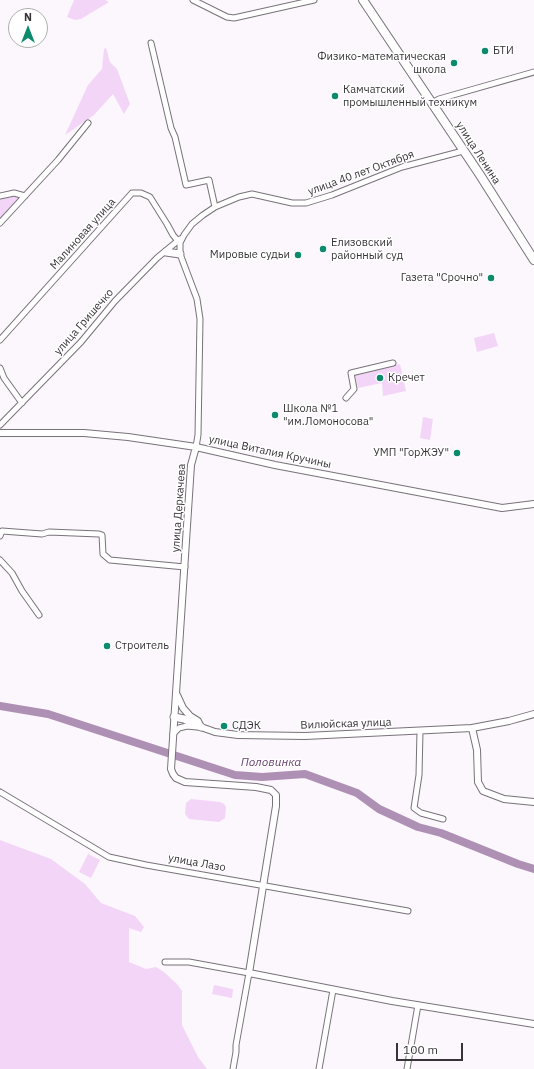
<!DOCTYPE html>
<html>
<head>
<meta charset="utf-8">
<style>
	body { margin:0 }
	#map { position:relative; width:534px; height:1069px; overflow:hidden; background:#fcf6fd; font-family:"IBM Plex Sans",sans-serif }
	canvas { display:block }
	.north { position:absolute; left:8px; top:8px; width:40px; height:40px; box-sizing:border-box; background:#fff; border:1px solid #afaeaf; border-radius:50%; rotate:0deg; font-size:11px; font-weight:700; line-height:16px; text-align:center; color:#373437 }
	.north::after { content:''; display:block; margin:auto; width:14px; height:18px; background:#0c8a6e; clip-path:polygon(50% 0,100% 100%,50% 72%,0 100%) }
	.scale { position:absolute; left:396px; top:1043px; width:67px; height:18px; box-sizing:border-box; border:2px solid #373437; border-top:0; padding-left:5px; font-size:12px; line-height:14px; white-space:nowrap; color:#373437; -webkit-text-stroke:3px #fff; paint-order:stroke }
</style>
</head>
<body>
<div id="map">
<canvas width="534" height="1069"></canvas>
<div class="north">N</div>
<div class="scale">100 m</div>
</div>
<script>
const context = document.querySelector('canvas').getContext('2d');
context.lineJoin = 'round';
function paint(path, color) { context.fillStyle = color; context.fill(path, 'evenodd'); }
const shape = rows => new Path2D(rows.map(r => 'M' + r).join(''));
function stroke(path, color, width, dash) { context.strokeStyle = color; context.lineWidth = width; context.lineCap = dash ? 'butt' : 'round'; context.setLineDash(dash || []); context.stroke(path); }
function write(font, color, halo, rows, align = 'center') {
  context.font = font + ' "IBM Plex Sans",sans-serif'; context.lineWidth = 3; context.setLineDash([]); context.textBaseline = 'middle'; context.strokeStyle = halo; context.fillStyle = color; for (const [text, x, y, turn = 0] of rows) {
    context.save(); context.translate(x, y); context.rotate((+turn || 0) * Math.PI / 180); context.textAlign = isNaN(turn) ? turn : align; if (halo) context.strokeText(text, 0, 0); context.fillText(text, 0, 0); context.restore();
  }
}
paint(shape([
	[74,0,105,0,109,2,81,19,75,20,67,17],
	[106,48,110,62,117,69,130,104,124,114,113,94,94,115,65,135,88,85,102,69,104,49],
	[14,195,19,198,0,218,0,198],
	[494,333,498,346,477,352,474,338],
	[400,364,406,391,383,396,382,383,358,388,355,374],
	[423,417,433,419,430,440,420,438],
	[191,799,220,802,224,804,226,807,225,818,219,822,189,819,185,814,186,803],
	[0,840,51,859,85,884,101,903,135,916,144,927,141,932,129,928,129,962,146,969,156,967,164,972,177,984,182,991,182,1025,198,1057,207,1069,0,1069],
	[88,854,100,860,91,878,79,872],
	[214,985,233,989,232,998,212,994]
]), '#f3d5f8');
stroke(shape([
	[0,706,48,714,235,775,262,777,305,774,357,793,379,809,418,827,441,833,518,864,534,869]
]), '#af90b5', 8);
const minor = shape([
	[193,0,227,17,234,18,314,0],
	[151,43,171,128,175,137,186,185,209,180,215,207],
	[432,103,439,99,534,72],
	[0,196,14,193,25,196],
	[0,223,58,160,88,123],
	[0,340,132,193,141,193,150,197,167,224,173,235,178,241],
	[0,368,4,378,22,403],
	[346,398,354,389,351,373,393,363],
	[0,425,81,342,115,301,157,258,180,239],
	[196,447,198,435,200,319,197,299,180,254,180,243,184,235,192,224,203,215,215,207,239,197,252,194,292,203,306,203,332,195,402,167,463,151],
	[0,536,2,531,42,534,49,532,99,534,102,535,103,554,110,560,185,567],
	[0,560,12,573,22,591,39,615],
	[420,731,419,775,414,808,421,813,443,819],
	[173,734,179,728,187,726,197,727],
	[0,792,109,857,146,865,408,911],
	[165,962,189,962,249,973,236,1045,236,1052,233,1069],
	[319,1069,333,990],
	[407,1069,418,1005]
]);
const tertiary = shape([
	[0,433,84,433,128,437,196,447,275,465,502,508,534,504],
	[196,447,191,465,171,769,173,774,176,778,185,782,256,787,271,790,276,795,276,806,249,973,392,1001,534,1024],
	[177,695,183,708,190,716,198,721,201,727,215,732,238,735,305,736,472,728,509,721,534,714],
	[472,728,477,750,478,782,483,791,504,799,534,802]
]);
const secondary = shape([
	[166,252,180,254],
	[174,717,184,719,201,727]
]);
const primary = shape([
	[363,0,480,175,534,260]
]);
stroke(minor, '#787279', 7);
stroke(tertiary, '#787279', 8);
stroke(secondary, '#787279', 9);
stroke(primary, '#787279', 10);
stroke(minor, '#fff', 5);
stroke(tertiary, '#fff', 6);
stroke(secondary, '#fff', 7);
stroke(primary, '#fff', 8);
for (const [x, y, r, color] of [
	[485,51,4,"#0c8a6e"],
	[454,63,4,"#0c8a6e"],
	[335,96,4,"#0c8a6e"],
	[323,249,4,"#0c8a6e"],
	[298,255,4,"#0c8a6e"],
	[491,278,4,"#0c8a6e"],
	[380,378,4,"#0c8a6e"],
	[275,415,4,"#0c8a6e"],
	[457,453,4,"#0c8a6e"],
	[107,646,4,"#0c8a6e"],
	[224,726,4,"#0c8a6e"]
]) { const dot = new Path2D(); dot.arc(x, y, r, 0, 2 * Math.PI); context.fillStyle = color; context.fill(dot); stroke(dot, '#fff', 1.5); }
write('11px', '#373437', '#fff', [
	["БТИ",493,51],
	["Физико-математическая",446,57,"right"],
	["школа",446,70,"right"],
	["Камчатский",343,90],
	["промышленный техникум",343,103],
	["Елизовский",331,243],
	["районный суд",331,256],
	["Мировые судьи",290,255,"right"],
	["Газета \"Срочно\"",483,278,"right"],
	["Кречет",388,378],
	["Школа №1",283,409],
	["\"им.Ломоносова\"",283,422],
	["УМП \"ГорЖЭУ\"",449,453,"right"],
	["Строитель",115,646],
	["СДЭК",232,726]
], 'left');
write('11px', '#373437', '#fff', [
	["улица Ленина",478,153,57],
	["улица 40 лет Октября",361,173,-20],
	["Малиновая улица",83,234,-48],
	["улица Гришечко",84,322,-49],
	["улица Виталия Кручины",270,452,12],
	["улица Деркачева",179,508,-86],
	["Вилюйская улица",346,724,-2],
	["улица Лазо",197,863,10]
]);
write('italic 12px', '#6a4072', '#fff', [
	["Половинка",271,763]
]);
</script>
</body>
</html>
